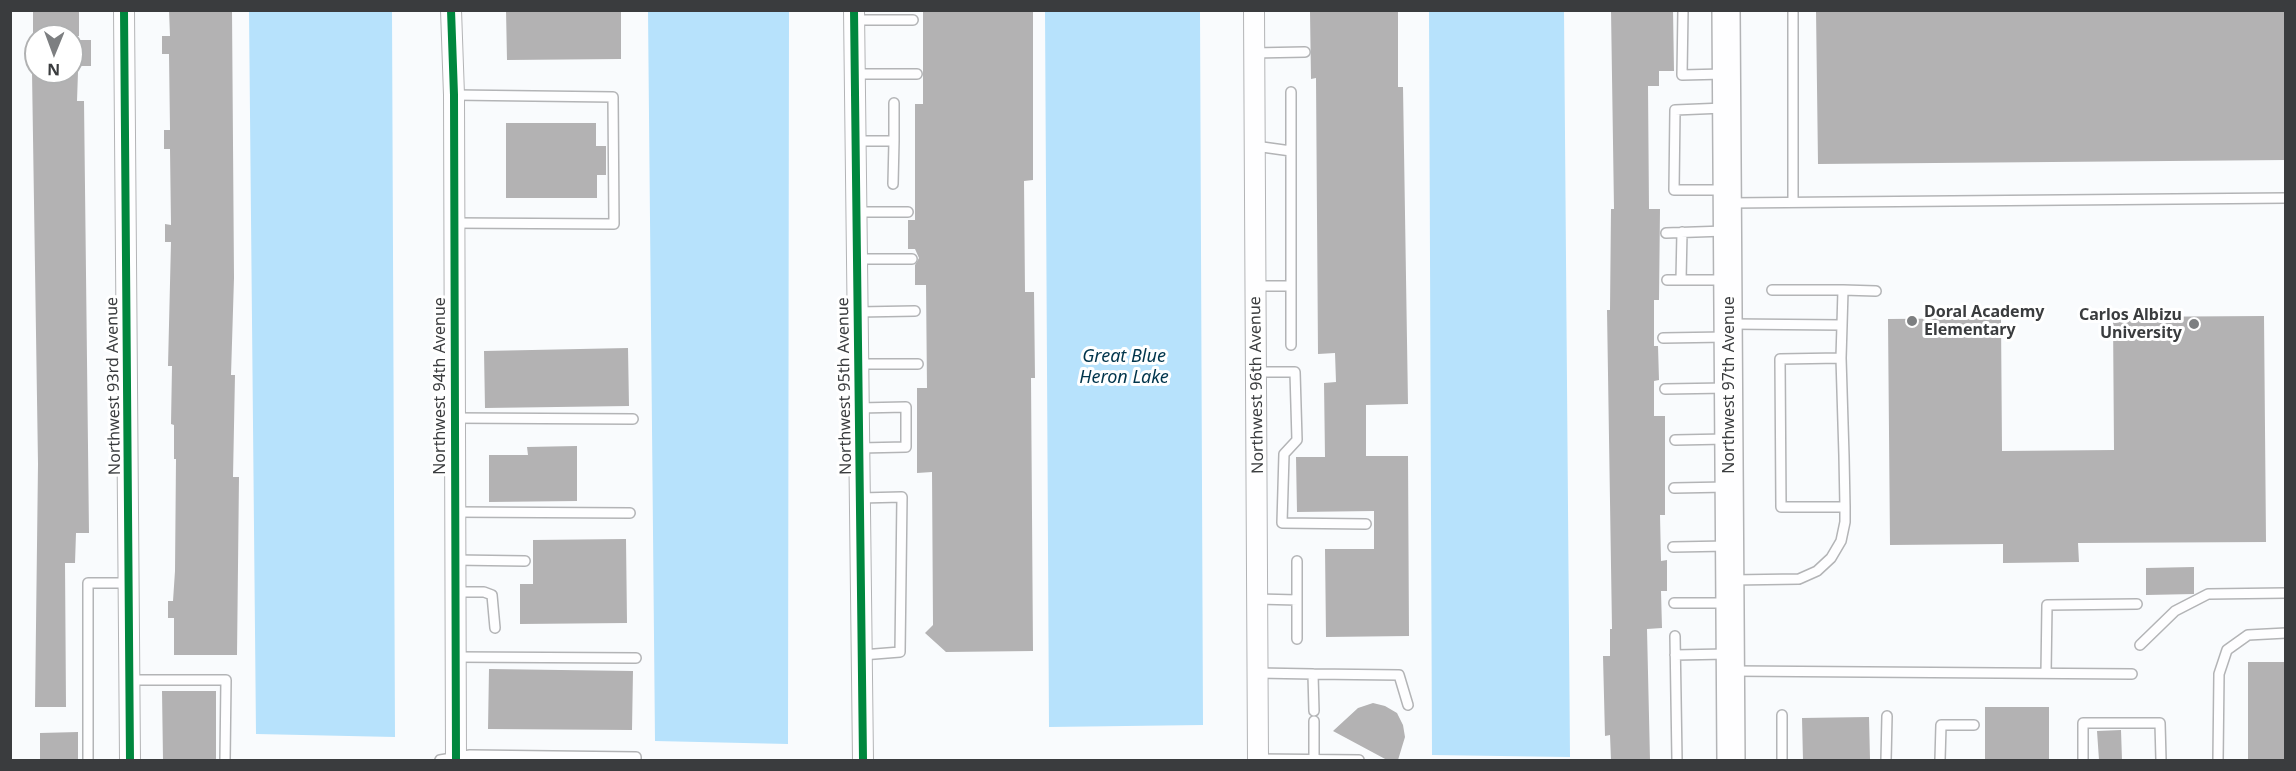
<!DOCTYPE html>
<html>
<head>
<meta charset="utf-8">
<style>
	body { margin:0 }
	#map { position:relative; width:2296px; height:771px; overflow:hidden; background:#f9fbfd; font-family:"Noto Sans",sans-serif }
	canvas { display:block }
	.frame { position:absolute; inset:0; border:12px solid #3a3c3e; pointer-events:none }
	.north { position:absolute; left:24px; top:24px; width:60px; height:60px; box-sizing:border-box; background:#fff; border:2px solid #b0b1b2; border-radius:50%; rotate:181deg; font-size:16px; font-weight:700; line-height:24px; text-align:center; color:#3a3c3e }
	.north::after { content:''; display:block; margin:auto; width:21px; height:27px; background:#7d7f81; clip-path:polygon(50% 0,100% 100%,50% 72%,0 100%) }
</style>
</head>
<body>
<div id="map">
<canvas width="2296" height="771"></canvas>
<div class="frame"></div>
<div class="north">N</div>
</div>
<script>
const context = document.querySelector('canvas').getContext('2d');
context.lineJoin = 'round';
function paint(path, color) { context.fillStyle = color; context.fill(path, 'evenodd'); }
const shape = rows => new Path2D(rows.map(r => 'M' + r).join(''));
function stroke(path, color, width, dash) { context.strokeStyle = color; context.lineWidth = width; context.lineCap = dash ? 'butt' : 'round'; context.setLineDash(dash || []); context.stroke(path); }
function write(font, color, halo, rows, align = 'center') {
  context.font = font + ' "Noto Sans",sans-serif'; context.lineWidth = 6; context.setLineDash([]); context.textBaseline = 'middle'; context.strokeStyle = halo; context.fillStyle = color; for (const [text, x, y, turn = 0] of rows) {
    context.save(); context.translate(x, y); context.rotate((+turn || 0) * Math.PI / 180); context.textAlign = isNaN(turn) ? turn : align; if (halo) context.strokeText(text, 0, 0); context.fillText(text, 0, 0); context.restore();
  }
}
paint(shape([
	[249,11,392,11,395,737,256,734],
	[648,11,789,11,788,744,655,741],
	[1045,11,1200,11,1203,725,1049,727],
	[1429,11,1564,11,1570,757,1432,755]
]), '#b7e2fc');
paint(shape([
	[33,10,79,10,79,36,33,36],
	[169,10,232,10,234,278,231,375,235,375,233,477,239,477,237,655,174,655,174,618,168,618,168,601,173,601,175,571,176,459,174,459,174,425,171,424,172,366,168,366,171,242,165,242,165,224,171,225,170,149,164,149,164,130,170,130,169,54,162,54,162,36,170,36],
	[506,10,621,10,621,59,507,60],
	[923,10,1033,10,1033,180,1024,181,1025,292,1034,292,1035,378,1031,378,1033,651,946,652,925,633,933,625,932,472,917,473,917,388,927,388,926,285,915,285,915,265,919,258,915,249,908,249,908,220,915,220,915,104,923,104],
	[1398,10,1398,87,1403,87,1408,404,1366,405,1366,456,1408,456,1409,636,1326,637,1325,549,1374,549,1374,511,1297,512,1296,457,1325,457,1324,383,1336,382,1335,353,1318,354,1316,78,1311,79,1310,12],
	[1611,10,1673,10,1674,71,1659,71,1659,86,1648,86,1649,209,1660,209,1659,300,1654,300,1654,346,1658,346,1659,380,1654,381,1654,416,1665,416,1665,515,1660,515,1661,561,1667,560,1667,591,1661,591,1662,628,1647,629,1650,760,1611,760,1610,735,1605,736,1603,656,1610,656,1610,629,1612,629,1607,310,1610,310,1611,209,1614,209],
	[1816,10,2286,10,2286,160,1818,164],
	[72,40,91,40,91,66,72,66],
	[32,72,78,72,77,101,84,101,89,533,76,533,75,563,65,563,66,707,35,707,38,464],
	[506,123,596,123,596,146,606,146,606,175,597,175,597,198,506,198],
	[2264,316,2266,542,2078,543,2079,562,2003,563,2003,544,1890,545,1888,319,2001,318,2002,451,2114,450,2113,317],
	[628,348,629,406,485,408,484,351],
	[577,446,577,501,489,502,489,455,528,455,527,447],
	[626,539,627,623,520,624,520,584,533,584,533,540],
	[2194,567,2194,594,2146,595,2146,568],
	[2248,662,2286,662,2286,760,2248,760],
	[489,669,633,671,632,730,488,729],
	[162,691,216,691,216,760,163,760],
	[1373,703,1385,706,1397,713,1403,725,1405,737,1398,760,1387,760,1333,731,1358,708],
	[1985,707,2049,707,2049,760,1985,760],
	[1869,717,1870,759,1803,760,1802,718],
	[2121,730,2122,760,2099,760,2097,731],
	[78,732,78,760,40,760,40,733]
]), '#b3b2b3');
const lane = shape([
	[1683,10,1682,75,1724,74],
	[1793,10,1793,202],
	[854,20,913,20],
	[1253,53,1305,52],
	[855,74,917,74],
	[454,95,613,97,614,224,454,223],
	[1724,108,1675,110,1674,190,1725,190],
	[856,141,894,141,893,184],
	[894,141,894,103],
	[1255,146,1291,151],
	[1730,203,2286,198],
	[857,212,908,212],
	[1666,233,1725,231],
	[857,259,912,259],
	[1667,280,1726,280],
	[1681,280,1682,232],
	[1255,286,1291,286,1291,345],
	[1291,286,1291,92],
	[1843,290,1876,291],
	[858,312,915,311],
	[1731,324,1842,325,1843,290,1772,290],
	[1663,338,1726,337],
	[1841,358,1842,325],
	[859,364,918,364],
	[1257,372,1295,372,1297,440,1284,454,1282,523,1366,524],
	[1665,389,1727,388],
	[859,408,906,407,906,447,860,448],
	[453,418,633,419],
	[1675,440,1727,439],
	[1674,488,1727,487],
	[860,498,902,497,900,652,862,655],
	[455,512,630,513],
	[1673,547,1728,546],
	[455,560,525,561],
	[1732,580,1799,579,1817,571,1831,558,1841,541,1845,522,1845,507,1844,456,1841,358,1780,359,1781,507,1845,507],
	[455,592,484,592,492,595,495,628],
	[1258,599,1297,600,1297,639],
	[1297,600,1297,561],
	[1674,603,1728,603],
	[1675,636,1677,760],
	[2140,645,2175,611,2208,594,2286,593],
	[1675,655,1727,654],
	[455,657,636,658],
	[1733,671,2132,674],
	[1258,673,1313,674,1314,711],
	[2046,673,2047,605,2137,604],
	[1313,674,1399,675,1408,705],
	[130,680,226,680,225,760],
	[1314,721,1314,760],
	[1258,759,1359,760],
	[88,760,88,583,129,583],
	[440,760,470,755,636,757,636,760],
	[1782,760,1782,715],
	[1886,760,1887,716],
	[1940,760,1941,725,1974,725],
	[2083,760,2083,723,2160,723,2161,760],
	[2218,760,2219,674,2227,650,2248,635,2286,633]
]);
const street = shape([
	[124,10,130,760],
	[451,10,454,95,456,760],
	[854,10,863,760],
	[1254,10,1258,760]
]);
const secondary = shape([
	[1726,10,1731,760]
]);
stroke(lane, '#b3b4b6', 12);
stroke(street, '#b3b4b6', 22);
stroke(secondary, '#b3b4b6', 30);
stroke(lane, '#fefeff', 9);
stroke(street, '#fefeff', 20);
stroke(secondary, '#fefeff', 27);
stroke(shape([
	[124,10,130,760],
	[451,10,454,95,456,760],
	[854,10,863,760]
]), '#00873e', 8);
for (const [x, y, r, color] of [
	[1912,321,6,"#7d7f81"],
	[2194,324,6,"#7d7f81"]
]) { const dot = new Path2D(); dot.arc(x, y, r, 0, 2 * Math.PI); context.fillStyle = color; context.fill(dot); stroke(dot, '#fff', 2); }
write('bold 16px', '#3a3c3e', '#fff', [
	["Doral Academy",1924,312],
	["Elementary",1924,330],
	["Carlos Albizu",2182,315,"right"],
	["University",2182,333,"right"]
], 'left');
write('16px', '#3a3c3e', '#fff', [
	["Northwest 96th Avenue",1257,385,-91],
	["Northwest 97th Avenue",1729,385,-90],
	["Northwest 93rd Avenue",114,386,-91],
	["Northwest 94th Avenue",440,386,-90],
	["Northwest 95th Avenue",845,386,-91]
]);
write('italic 18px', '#00354c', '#fff', [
	["Great Blue",1124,357],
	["Heron Lake",1124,378]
]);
</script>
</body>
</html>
